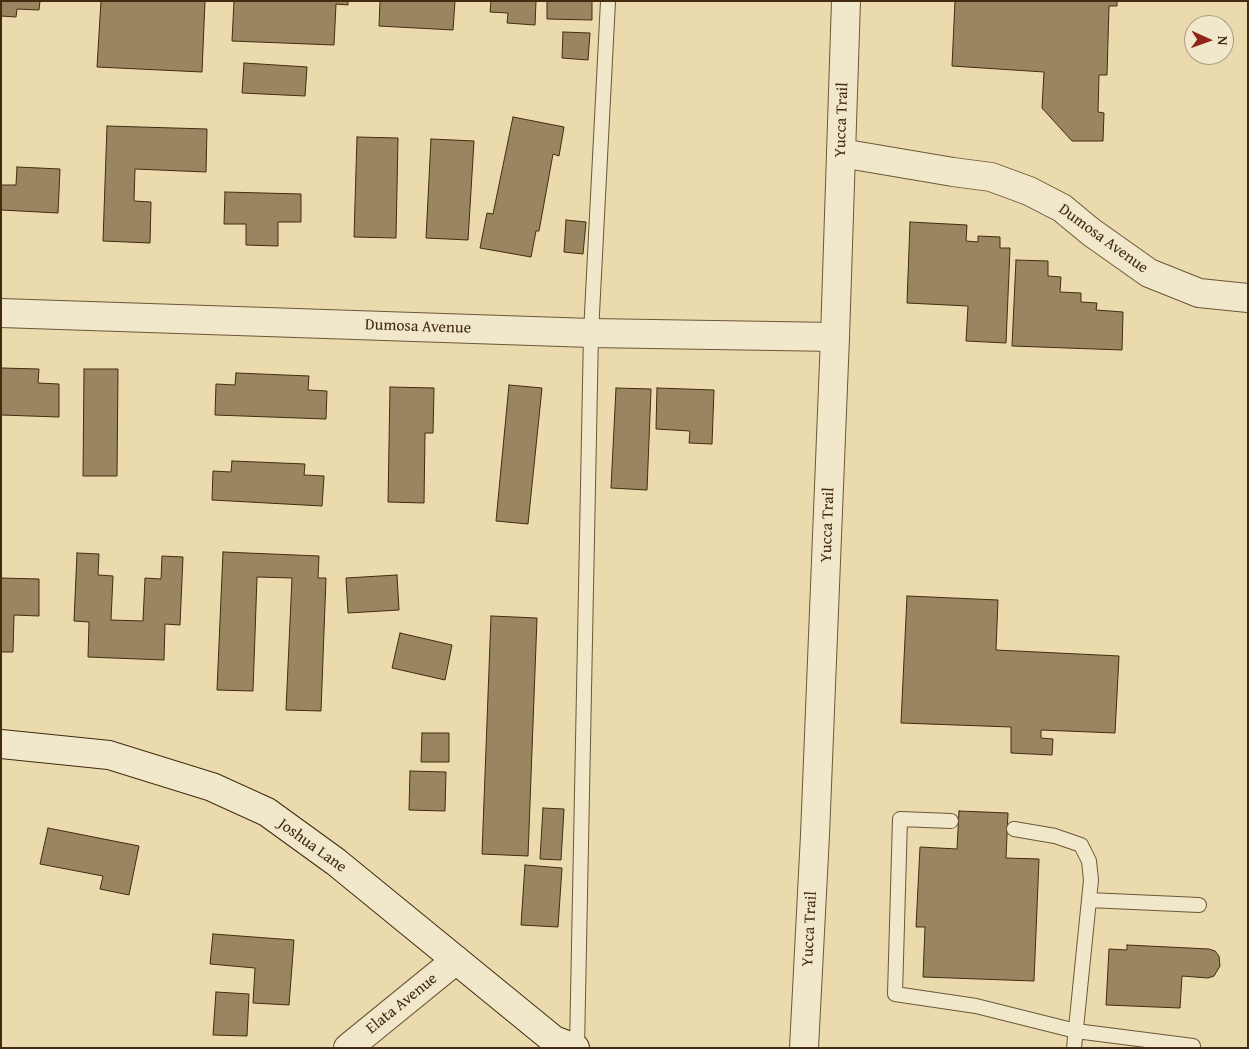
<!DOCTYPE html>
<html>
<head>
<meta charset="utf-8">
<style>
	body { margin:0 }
	#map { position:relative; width:1249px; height:1049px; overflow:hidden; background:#eadaad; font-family:"Gentium Book Plus",serif }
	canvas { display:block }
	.frame { position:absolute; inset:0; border:2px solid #422b0f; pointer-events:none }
	.north { position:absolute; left:1184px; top:15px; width:50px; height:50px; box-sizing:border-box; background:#f1e7ca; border:1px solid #ab9c7f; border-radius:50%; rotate:92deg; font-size:14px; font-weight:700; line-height:20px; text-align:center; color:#422b0f }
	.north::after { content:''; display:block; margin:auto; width:18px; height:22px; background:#8f2418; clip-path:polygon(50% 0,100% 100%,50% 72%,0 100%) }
</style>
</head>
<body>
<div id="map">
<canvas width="1249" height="1049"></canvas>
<div class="frame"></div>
<div class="north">N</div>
</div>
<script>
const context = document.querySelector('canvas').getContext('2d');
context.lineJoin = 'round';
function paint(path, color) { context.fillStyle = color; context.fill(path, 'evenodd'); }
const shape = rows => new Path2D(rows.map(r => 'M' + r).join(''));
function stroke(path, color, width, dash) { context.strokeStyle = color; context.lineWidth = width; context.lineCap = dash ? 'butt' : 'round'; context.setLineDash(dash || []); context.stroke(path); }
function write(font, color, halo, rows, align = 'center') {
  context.font = font + ' "Gentium Book Plus",serif'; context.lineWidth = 4; context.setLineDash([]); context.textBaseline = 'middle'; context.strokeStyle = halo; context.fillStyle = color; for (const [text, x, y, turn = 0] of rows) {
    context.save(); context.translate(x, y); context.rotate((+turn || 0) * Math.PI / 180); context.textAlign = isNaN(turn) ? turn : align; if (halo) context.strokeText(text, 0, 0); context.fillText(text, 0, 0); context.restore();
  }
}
const building = shape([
	[1,1,40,1,39,10,17,9,16,17,1,16,1,1],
	[101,1,205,1,202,72,97,67,101,1],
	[234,1,348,1,348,5,336,4,334,45,232,41,234,1],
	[380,1,455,1,453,30,379,26,380,1],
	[491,1,536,1,535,25,507,23,508,13,490,12,491,1],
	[547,1,592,1,592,20,547,19,547,1],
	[955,1,1117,1,1117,6,1109,6,1107,75,1099,75,1098,112,1104,113,1103,141,1072,141,1042,108,1044,72,952,66,955,1],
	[563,32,590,33,588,60,562,58,563,32],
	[244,63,307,67,305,96,242,93,244,63],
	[513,117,564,127,559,156,553,154,539,231,536,231,531,257,480,248,487,213,493,214,513,117],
	[107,126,207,129,206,172,135,169,134,201,151,202,150,243,103,241,107,126],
	[357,137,398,138,396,238,354,237,357,137],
	[431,139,474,141,468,240,426,238,431,139],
	[17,167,60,169,58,213,1,210,1,185,16,185,17,167],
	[225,192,301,194,301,222,278,222,278,246,246,245,246,224,224,224,225,192],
	[566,220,586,222,583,254,564,252,566,220],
	[910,222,967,225,966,241,978,242,978,236,1000,237,1000,248,1010,248,1006,343,966,341,968,306,907,303,910,222],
	[1016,260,1048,261,1048,276,1061,277,1060,292,1081,293,1081,302,1097,303,1096,310,1123,312,1122,350,1012,346,1016,260],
	[1,368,39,369,38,383,59,384,59,417,1,415,1,368],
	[84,369,118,369,117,476,83,476,84,369],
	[236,373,309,376,308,390,327,391,326,419,215,415,216,384,235,385,236,373],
	[509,385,542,388,528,524,496,521,509,385],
	[390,387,434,388,433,433,425,433,424,503,388,502,390,387],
	[616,388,651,389,647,490,611,488,616,388],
	[657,388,714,390,712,444,689,443,690,431,656,429,657,388],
	[232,461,305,464,304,475,324,476,322,506,212,500,213,471,231,472,232,461],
	[223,552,319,556,318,578,326,578,321,711,286,710,292,578,257,577,253,691,217,690,223,552],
	[77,553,99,554,98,575,113,576,111,620,143,621,145,578,161,579,162,556,183,557,180,625,165,624,164,660,88,657,89,622,74,621,77,553],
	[397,575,399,610,348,613,346,578,397,575],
	[1,578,39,579,39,616,14,615,13,652,1,652,1,578],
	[907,596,998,600,996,650,1119,656,1115,733,1041,730,1041,738,1053,739,1052,755,1011,753,1011,727,901,723,907,596],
	[491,616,537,618,528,856,482,854,491,616],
	[400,633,452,645,445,680,392,668,400,633],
	[422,733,449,733,449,762,421,762,422,733],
	[410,771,446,772,445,811,409,810,410,771],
	[543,808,564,809,561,860,540,859,543,808],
	[959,811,1008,813,1006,858,1039,859,1034,981,923,977,925,927,916,927,920,847,957,849,959,811],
	[48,828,139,846,129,895,100,889,103,876,40,864,48,828],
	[525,865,562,868,558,927,521,925,525,865],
	[213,934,294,940,289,1005,253,1003,255,968,210,964,213,934],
	[1127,945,1209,949,1215,951,1219,956,1220,966,1214,976,1208,978,1182,976,1180,1008,1106,1005,1109,949,1127,950,1127,945],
	[216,992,249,994,247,1036,213,1035,216,992]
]);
paint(building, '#998661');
stroke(building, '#422b0f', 1);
const service = shape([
	[951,821,900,819,895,994,976,1006,1076,1031,1193,1046],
	[1014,829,1055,836,1081,845,1089,861,1091,880,1074,1048],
	[1089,900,1199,905],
	[577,1048,591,333,608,1]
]);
const minor = shape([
	[841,153,953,172,991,177,1029,191,1062,208,1091,232,1149,273,1199,293,1248,298],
	[1,313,591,333,835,337],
	[348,1048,456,960]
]);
const tertiary = shape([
	[804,1048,815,835,835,337,846,1]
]);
const secondary = shape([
	[1,744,109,755,212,787,267,812,336,862,554,1040,575,1048]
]);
stroke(service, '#6c5736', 16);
stroke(minor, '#6c5736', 30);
stroke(tertiary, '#6c5736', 30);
stroke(secondary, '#422b0f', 30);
stroke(service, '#f1e7ca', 14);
stroke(minor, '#f1e7ca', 28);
stroke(tertiary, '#f1e7ca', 28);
stroke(secondary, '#f1e7ca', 28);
write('16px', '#422b0f', '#f1e7ca', [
	["Yucca Trail",842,120,-88],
	["Dumosa Avenue",1103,239,36],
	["Dumosa Avenue",418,327,2],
	["Yucca Trail",828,525,-88],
	["Joshua Lane",312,846,36],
	["Yucca Trail",810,929,-87],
	["Elata Avenue",402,1004,-39]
]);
</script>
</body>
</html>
